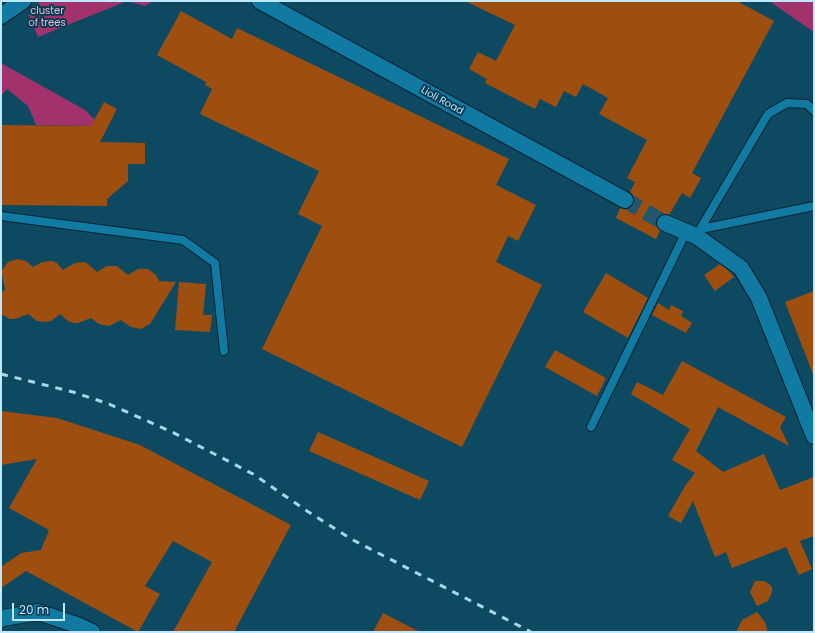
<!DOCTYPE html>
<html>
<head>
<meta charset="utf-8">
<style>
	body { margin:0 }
	#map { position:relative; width:815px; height:633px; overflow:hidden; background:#073c52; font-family:Poppins,sans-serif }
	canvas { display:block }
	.frame { position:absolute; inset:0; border:2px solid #bee8fe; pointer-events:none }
	.scale { position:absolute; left:12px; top:603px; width:53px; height:18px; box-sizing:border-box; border:2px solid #bee8fe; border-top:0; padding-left:5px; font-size:12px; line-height:14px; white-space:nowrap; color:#bee8fe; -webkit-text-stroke:3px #073c52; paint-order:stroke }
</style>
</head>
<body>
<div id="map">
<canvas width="815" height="633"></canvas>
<div class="frame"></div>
<div class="scale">20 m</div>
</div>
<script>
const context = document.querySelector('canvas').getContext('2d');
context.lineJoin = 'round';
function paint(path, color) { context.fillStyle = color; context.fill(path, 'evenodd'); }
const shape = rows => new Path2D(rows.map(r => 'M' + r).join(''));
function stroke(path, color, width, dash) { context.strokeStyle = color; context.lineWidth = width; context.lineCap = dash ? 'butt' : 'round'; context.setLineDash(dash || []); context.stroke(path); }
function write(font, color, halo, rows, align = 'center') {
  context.font = font + ' Poppins,sans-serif'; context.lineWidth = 4; context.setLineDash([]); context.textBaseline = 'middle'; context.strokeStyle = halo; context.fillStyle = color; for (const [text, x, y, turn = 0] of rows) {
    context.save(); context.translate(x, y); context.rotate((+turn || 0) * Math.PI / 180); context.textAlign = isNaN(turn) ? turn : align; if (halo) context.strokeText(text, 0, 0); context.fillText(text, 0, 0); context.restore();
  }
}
paint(shape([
	[1,1,775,1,814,30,814,632,1,632]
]), '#0d4a62');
paint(shape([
	[43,1,154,1,145,6,127,1,38,37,29,15,35,5],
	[769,1,814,1,814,32],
	[1,63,85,110,95,120,96,126,36,125,28,106,7,89,1,96]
]), '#a1326c');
paint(shape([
	[465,1,737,1,774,21,692,173,701,178,690,198,682,193,669,215,663,214,659,216,656,219,656,225,660,231,656,239,616,218,620,208,625,209,630,208,633,204,634,200,633,195,630,192,635,182,627,178,647,140,599,114,608,98,583,84,576,97,564,91,556,107,540,99,535,109,485,83,487,79,469,69,478,52,496,61,515,25],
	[181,11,232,39,237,28,509,159,496,185,536,205,518,241,508,236,496,262,542,285,462,447,262,349,322,226,298,214,319,171,200,114,212,89,205,85,206,82,157,55],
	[104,102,117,109,100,142,145,143,145,164,128,164,128,181,107,199,107,206,1,205,1,125,91,126],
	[17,259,26,261,33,267,42,262,52,261,57,263,63,270,75,263,85,262,89,265,97,272,107,266,117,266,128,275,138,269,148,269,156,275,159,281,176,282,150,324,141,329,131,327,121,320,109,326,99,324,91,318,78,323,73,323,68,321,60,314,51,321,46,322,37,321,28,314,15,319,10,319,1,314,1,294,5,289,2,275,2,270,8,262],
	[720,264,730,272,734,277,715,291,704,275],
	[606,273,648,298,628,338,583,312],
	[179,282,206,284,203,315,212,315,210,332,175,330],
	[814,291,814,373,813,374,785,302],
	[658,303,669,310,671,305,683,311,681,316,692,323,686,333,652,315],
	[555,350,606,378,597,396,545,367],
	[682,361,786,417,780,427,789,446,718,407,696,451,723,472,764,454,780,490,814,477,814,536,800,541,812,569,799,575,786,547,732,568,726,552,715,557,693,501,681,523,668,516,685,486,695,473,672,460,690,429,631,394,637,382,663,395],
	[1,411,57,418,140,445,291,525,234,632,173,632,212,562,173,541,145,586,160,594,138,632,26,571,1,588,1,567,21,553,41,550,49,530,9,508,37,459,1,465],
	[318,432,429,481,420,500,309,451],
	[755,581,764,581,769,584,772,587,772,592,768,601,757,606,750,592],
	[757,612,765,622,768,632,736,632,742,620],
	[383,613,420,632,373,632]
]), '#9e4e0f');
stroke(shape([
	[625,200,665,223]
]), '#22566c', 16, [16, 8]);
const service = shape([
	[1,216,183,240,215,263,224,351],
	[701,229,814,206],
	[696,236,768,114,787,103,807,104,814,111],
	[591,427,686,232]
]);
const minor = shape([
	[260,1,625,200],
	[1,16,23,1],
	[665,223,696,236,741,268,759,298,814,436],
	[1,619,3,618,38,612,77,625,92,632]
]);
stroke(service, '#04212f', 10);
stroke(minor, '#04212f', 18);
stroke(service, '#117aa3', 8);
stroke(minor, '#117aa3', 16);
stroke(shape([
	[1,374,73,392,109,404,172,432,253,474,307,511,353,540,531,632]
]), '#aad5eb', 3, [7, 7]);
write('10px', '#f3b8d0', '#073c52', [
	["cluster",47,11],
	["of trees",47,23]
]);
write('10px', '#bee8fe', '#073c52', [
	["Lioli Road",442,101,29]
]);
</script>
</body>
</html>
